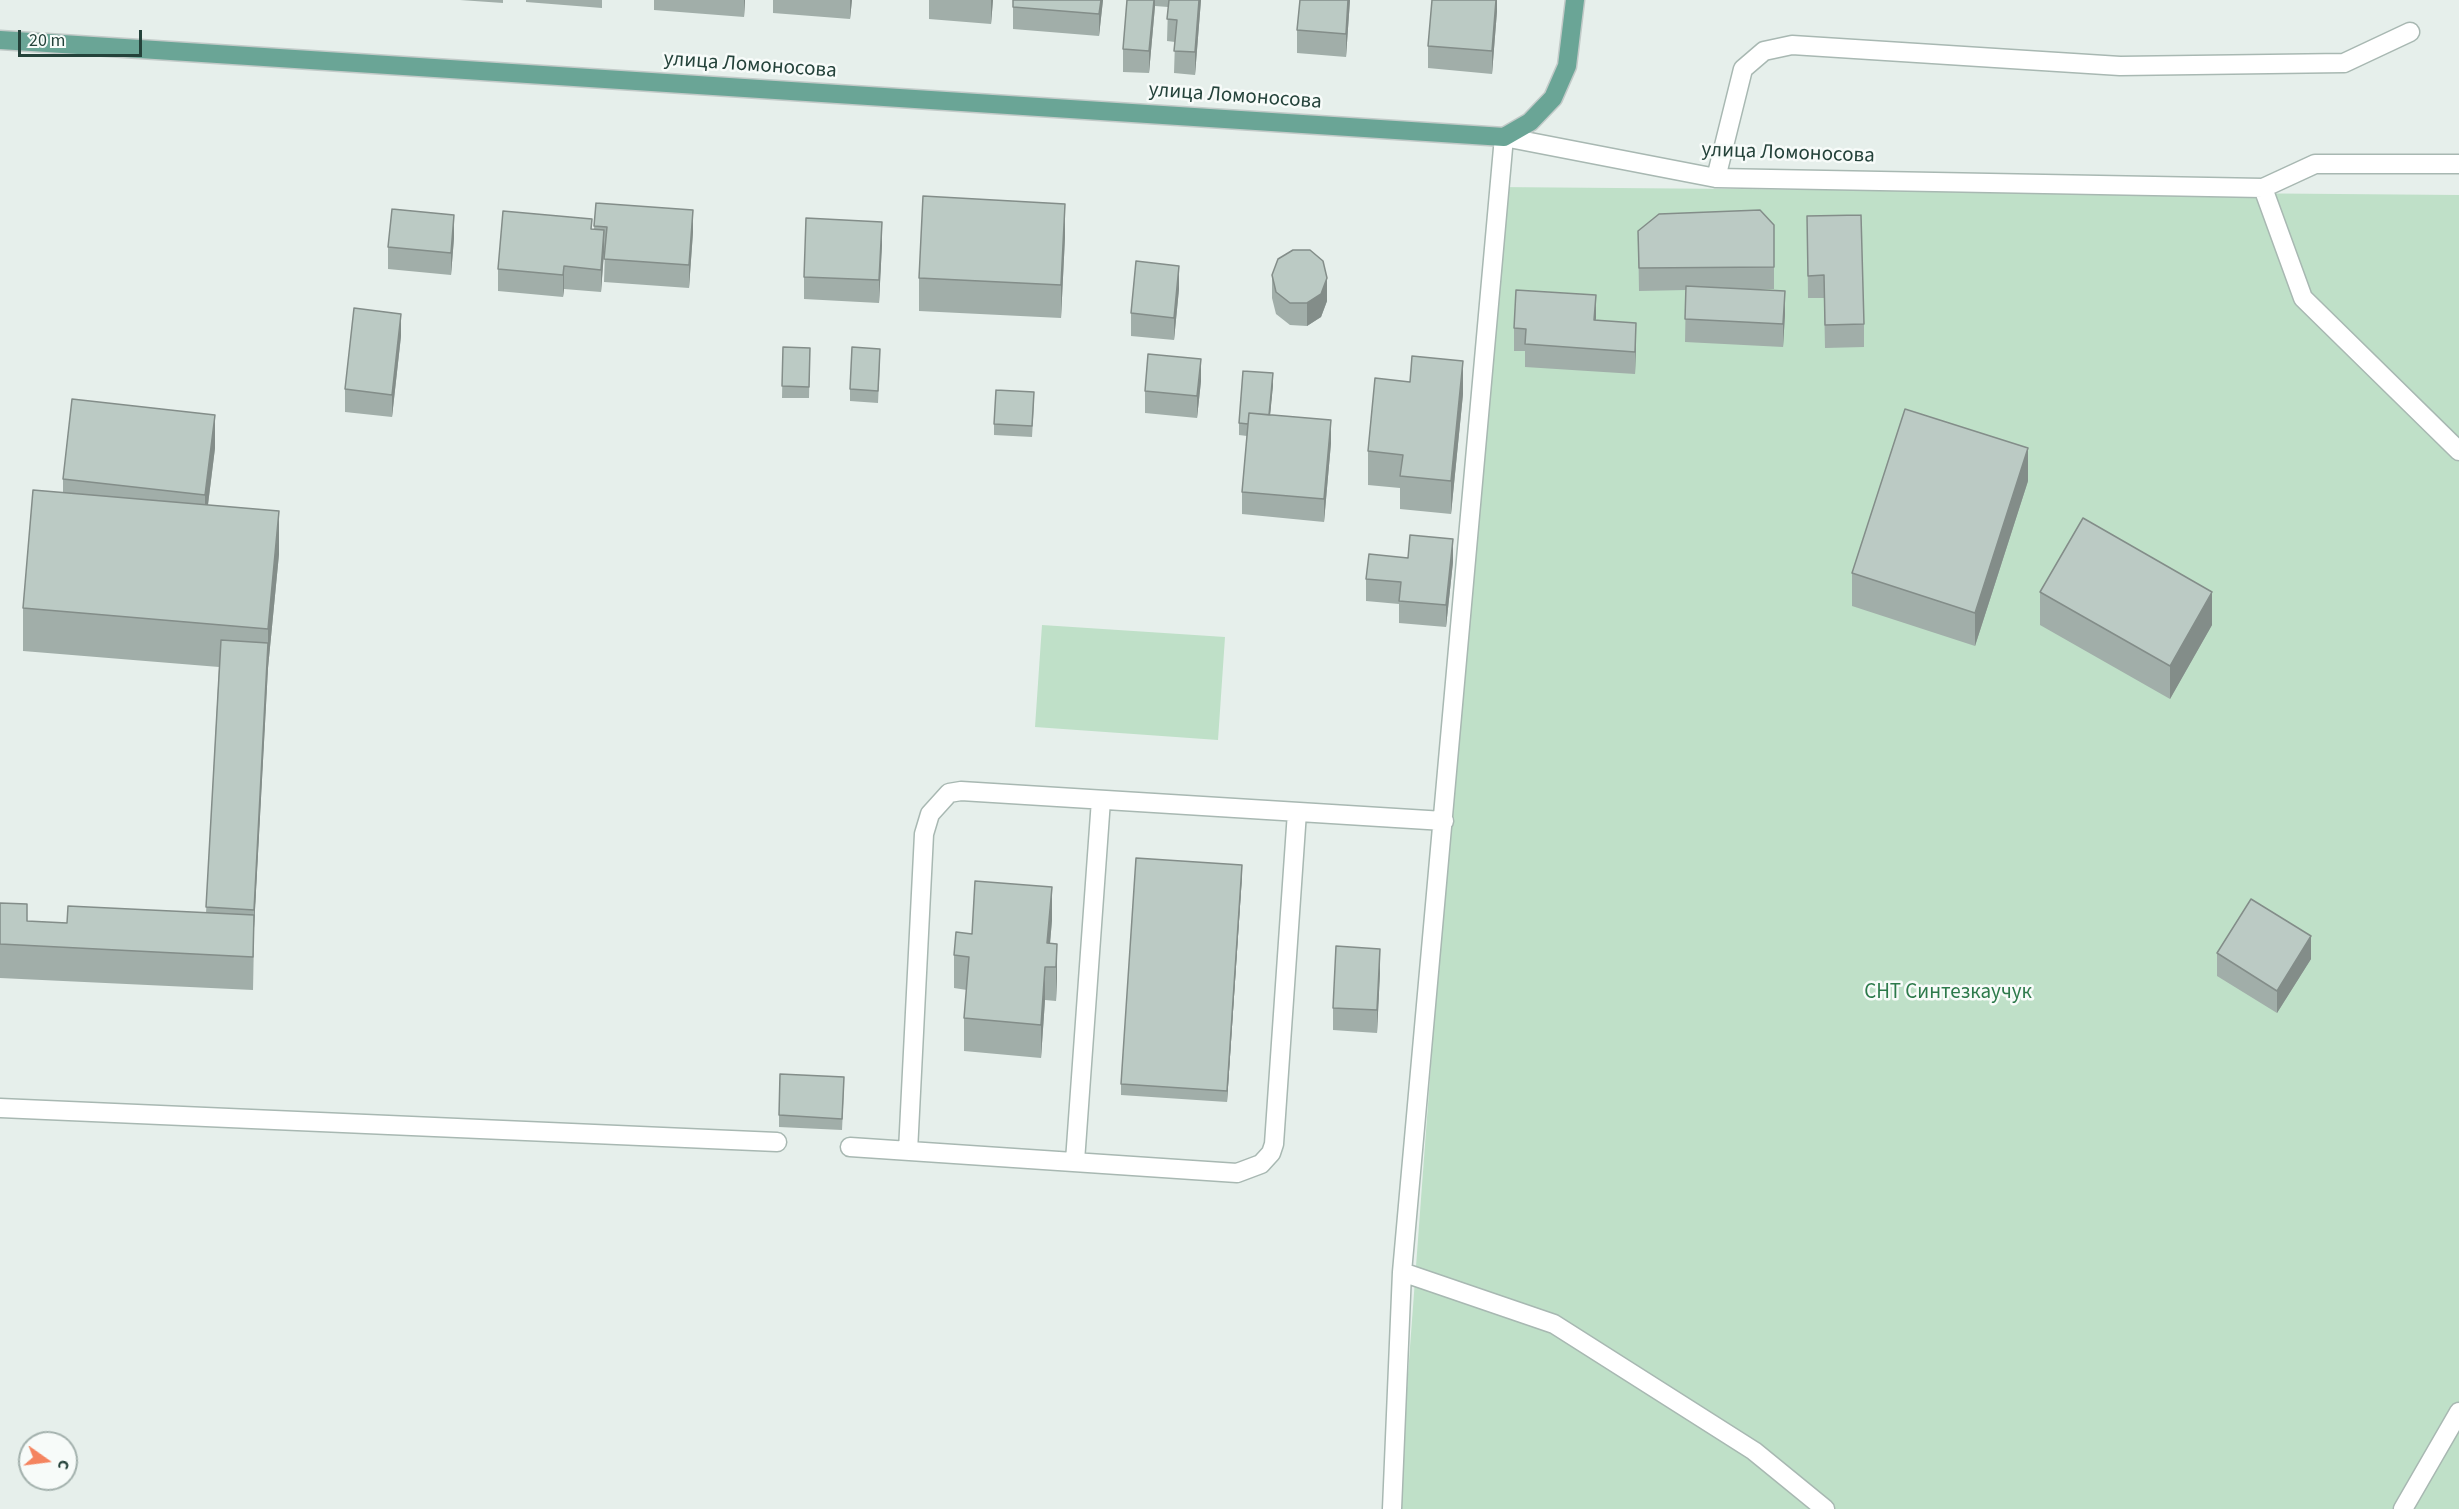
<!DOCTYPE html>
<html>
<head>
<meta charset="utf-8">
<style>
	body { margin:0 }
	#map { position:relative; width:2459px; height:1509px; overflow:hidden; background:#e6efeb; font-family:"Source Sans 3",sans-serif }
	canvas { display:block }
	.north { position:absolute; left:18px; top:1431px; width:60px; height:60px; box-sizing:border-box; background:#f7fbf9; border:2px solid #a3b1ad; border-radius:50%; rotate:104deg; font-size:16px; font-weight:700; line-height:24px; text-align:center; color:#24423a }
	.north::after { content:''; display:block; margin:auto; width:21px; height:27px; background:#f4845f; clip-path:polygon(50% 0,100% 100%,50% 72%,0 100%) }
	.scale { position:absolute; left:18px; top:30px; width:124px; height:27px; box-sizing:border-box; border:3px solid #24423a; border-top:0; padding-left:8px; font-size:18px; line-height:21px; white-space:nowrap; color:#24423a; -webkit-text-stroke:4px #f7fbf9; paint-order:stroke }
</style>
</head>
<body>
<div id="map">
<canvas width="2459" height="1509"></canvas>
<div class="north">С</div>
<div class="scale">20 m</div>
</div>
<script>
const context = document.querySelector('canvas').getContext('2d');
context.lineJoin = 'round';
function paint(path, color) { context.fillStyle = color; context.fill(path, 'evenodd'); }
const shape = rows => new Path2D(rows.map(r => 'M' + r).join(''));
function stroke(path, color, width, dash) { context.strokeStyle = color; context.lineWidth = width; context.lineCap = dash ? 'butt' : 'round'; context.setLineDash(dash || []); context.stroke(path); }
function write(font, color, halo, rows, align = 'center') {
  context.font = font + ' "Source Sans 3",sans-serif'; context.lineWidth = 5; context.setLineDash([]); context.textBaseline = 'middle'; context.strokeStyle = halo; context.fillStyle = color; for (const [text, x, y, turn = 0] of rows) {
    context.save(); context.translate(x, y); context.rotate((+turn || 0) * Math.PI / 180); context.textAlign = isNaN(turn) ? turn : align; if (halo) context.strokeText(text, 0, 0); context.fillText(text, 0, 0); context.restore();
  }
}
paint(shape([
	[1496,187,2459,195,2459,1509,1398,1509],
	[1042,625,1225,637,1218,740,1035,727]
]), '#bfe0c8');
const minor = shape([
	[1716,178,1743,69,1764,51,1792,45,2120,66,2344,63,2410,32],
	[2263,188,2303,298,2459,451],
	[0,1108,777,1142],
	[850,1147,1237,1173,1261,1164,1271,1153,1274,1144,1297,812],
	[908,1151,924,834,930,814,949,793,961,791,1444,821],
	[1075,1161,1101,800],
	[1402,1272,1554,1324,1754,1451,1825,1509],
	[1392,1509,1402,1272,1504,137,1716,178,2263,188,2315,164,2459,164],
	[2403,1509,2459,1412]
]);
const major = shape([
	[0,40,1504,137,1530,122,1553,98,1567,66,1575,0]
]);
stroke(minor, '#a8b8b2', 21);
stroke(major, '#c2cac8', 21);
stroke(minor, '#fff', 18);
stroke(major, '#6aa596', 18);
paint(shape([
	[460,0,503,0,503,3],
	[526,0,602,0,602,8,526,2],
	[654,0,745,0,744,17,654,10],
	[773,0,852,0,850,19,773,13],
	[929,0,993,0,991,24,929,19],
	[1013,0,1103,0,1099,36,1013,29],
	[1127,0,1201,0,1195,75,1174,73,1175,42,1167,41,1168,7,1155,6,1149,73,1123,72,1123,49],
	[1300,0,1350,0,1346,57,1297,53,1297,30],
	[1497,0,1497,11,1492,74,1428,68,1428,46],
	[596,203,693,232,689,288,604,282,605,250,604,250,601,292,564,289,563,297,498,291,498,269,592,229,594,229],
	[1807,216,1864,324,1864,347,1825,348,1824,298,1808,298],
	[1774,225,1774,289,1752,289,1785,314,1783,347,1685,342,1686,290,1639,291,1638,231],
	[1065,237,1061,318,919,311,919,278],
	[454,238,451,275,388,269,388,247],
	[882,244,879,303,804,299,804,277],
	[1272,275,1327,301,1321,317,1307,326,1290,325,1276,314,1272,298],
	[1179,289,1174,340,1131,336,1131,313],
	[1596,320,1636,345,1635,374,1525,367,1525,351,1514,351,1514,328],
	[401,336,392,417,345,412,345,389],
	[783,347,810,348,809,398,782,398],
	[880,360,878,403,850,401,850,389],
	[1201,381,1197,418,1145,413,1145,391],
	[1273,385,1270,415,1331,443,1324,522,1242,514,1242,492,1247,436,1239,435,1239,423],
	[1463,394,1451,514,1400,509,1400,488,1368,485,1368,451],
	[1034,403,1032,437,994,435,994,424],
	[215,448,208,505,279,554,268,668,254,928,253,990,0,978,0,903,27,921,67,923,206,913,219,667,23,651,23,608,63,493,63,479],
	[2028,481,1975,646,1852,606,1852,573],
	[1453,562,1446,627,1399,623,1399,604,1366,601,1366,579],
	[2040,592,2212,625,2170,699,2040,625],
	[1242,876,1227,1102,1121,1095,1121,1084],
	[1052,920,1050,943,1057,944,1057,977,1056,1001,1045,1000,1041,1058,964,1051,964,1018,967,990,954,988,954,955,972,934],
	[2217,953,2311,959,2277,1013,2217,976],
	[1380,972,1377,1033,1333,1030,1333,1008],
	[844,1088,842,1130,779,1127,779,1115]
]), '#a1aea9');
paint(shape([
	[744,0,745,0,744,17],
	[850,0,852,0,850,19],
	[991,0,993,0,991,24],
	[1101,0,1103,0,1099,36,1099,14],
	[1154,0,1155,0,1155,6,1149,73,1149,51],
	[1199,0,1201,0,1195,75,1195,52],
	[1348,0,1350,0,1346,57,1346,34],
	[1496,0,1497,0,1497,11,1492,74,1492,51],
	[1065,204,1065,237,1061,318,1061,285],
	[693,210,693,232,689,288,689,265],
	[454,215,454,238,451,275,451,253],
	[882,222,882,244,879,303,879,280],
	[604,230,604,253,601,292,601,270],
	[564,266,564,289,563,297,563,275],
	[1179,266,1179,289,1174,340,1174,318],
	[1327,278,1327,301,1321,317,1307,326,1307,303],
	[1785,291,1785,314,1783,347,1783,324],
	[1596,295,1596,318,1594,342,1594,320],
	[401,314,401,336,392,417,392,395],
	[1636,323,1636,345,1635,374,1635,352],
	[1201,359,1201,381,1197,418,1197,396],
	[1463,361,1463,394,1451,514,1451,481],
	[1273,373,1273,385,1268,437,1268,426],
	[215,415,215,448,205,528,205,495],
	[1331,420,1331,443,1324,522,1324,499],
	[2028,448,2028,481,1975,646,1975,613],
	[279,511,279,554,268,668,254,928,253,990,254,910,268,649,268,629],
	[1453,539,1453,562,1446,627,1446,605],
	[2212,592,2212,625,2170,699,2170,666],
	[1242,865,1242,876,1227,1102,1227,1091],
	[1052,887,1052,920,1048,967,1047,943],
	[2311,936,2311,959,2277,1013,2277,991],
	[1057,944,1057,977,1056,1001,1056,967],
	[1380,949,1380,972,1377,1033,1377,1010],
	[1045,967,1045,1000,1041,1058,1041,1025]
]), '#838d89');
const building = shape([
	[1013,0,1101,0,1099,14,1013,7,1013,0],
	[1127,0,1154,0,1149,51,1123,49,1127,0],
	[1169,0,1199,0,1195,52,1174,51,1177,20,1167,19,1169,0],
	[1300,0,1348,0,1346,34,1297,30,1300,0],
	[1432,0,1496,0,1492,51,1428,46,1432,0],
	[923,196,1065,204,1061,285,919,278,923,196],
	[596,203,693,210,689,265,604,259,607,227,594,226,596,203],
	[392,209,454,215,451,253,388,247,392,209],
	[1760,210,1774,225,1774,267,1639,268,1638,231,1659,214,1760,210],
	[503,211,592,219,591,229,604,230,601,270,564,266,563,275,498,269,503,211],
	[1861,215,1864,324,1825,325,1824,275,1808,276,1807,216,1861,215],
	[806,218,882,222,879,280,804,277,806,218],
	[1293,250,1310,250,1323,261,1327,278,1321,294,1307,303,1290,303,1276,292,1272,275,1278,259,1293,250],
	[1136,261,1179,266,1174,318,1131,313,1136,261],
	[1686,286,1785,291,1783,324,1685,319,1686,286],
	[1516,290,1596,295,1594,320,1636,323,1635,352,1525,344,1526,329,1514,328,1516,290],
	[354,308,401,314,392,395,345,389,354,308],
	[783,347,810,348,809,387,782,386,783,347],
	[852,347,880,349,878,391,850,389,852,347],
	[1148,354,1201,359,1197,396,1145,391,1148,354],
	[1412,356,1463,361,1451,481,1400,476,1403,455,1368,451,1375,378,1410,382,1412,356],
	[1243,371,1273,373,1269,415,1249,413,1248,424,1239,423,1243,371],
	[996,390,1034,392,1032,426,994,424,996,390],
	[72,399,215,415,205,495,63,479,72,399],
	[1905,409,2028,448,1975,613,1852,573,1905,409],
	[1249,413,1331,420,1324,499,1242,492,1249,413],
	[33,490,279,511,268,629,23,608,33,490],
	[2083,518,2212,592,2170,666,2040,592,2083,518],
	[1410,535,1453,539,1446,605,1399,601,1401,582,1366,579,1369,554,1408,558,1410,535],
	[221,640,268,643,254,910,206,907,221,640],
	[1136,858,1242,865,1227,1091,1121,1084,1136,858],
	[975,881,1052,887,1047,943,1057,944,1056,967,1045,967,1041,1025,964,1018,969,957,954,955,956,932,972,934,975,881],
	[2251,899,2311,936,2277,991,2217,953,2251,899],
	[0,903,27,904,27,921,67,923,68,906,254,915,253,957,0,944,0,903],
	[1336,946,1380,949,1377,1010,1333,1008,1336,946],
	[780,1074,844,1077,842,1119,779,1115,780,1074]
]);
paint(building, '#bbcac4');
stroke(building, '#838d89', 1.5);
write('21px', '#24423a', '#f7fbf9', [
	["улица Ломоносова",750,66,4],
	["улица Ломоносова",1235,97,4],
	["улица Ломоносова",1788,154,2]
]);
write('21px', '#2d7a4b', '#f7fbf9', [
	["СНТ Синтезкаучук",1948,993]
]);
</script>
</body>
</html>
